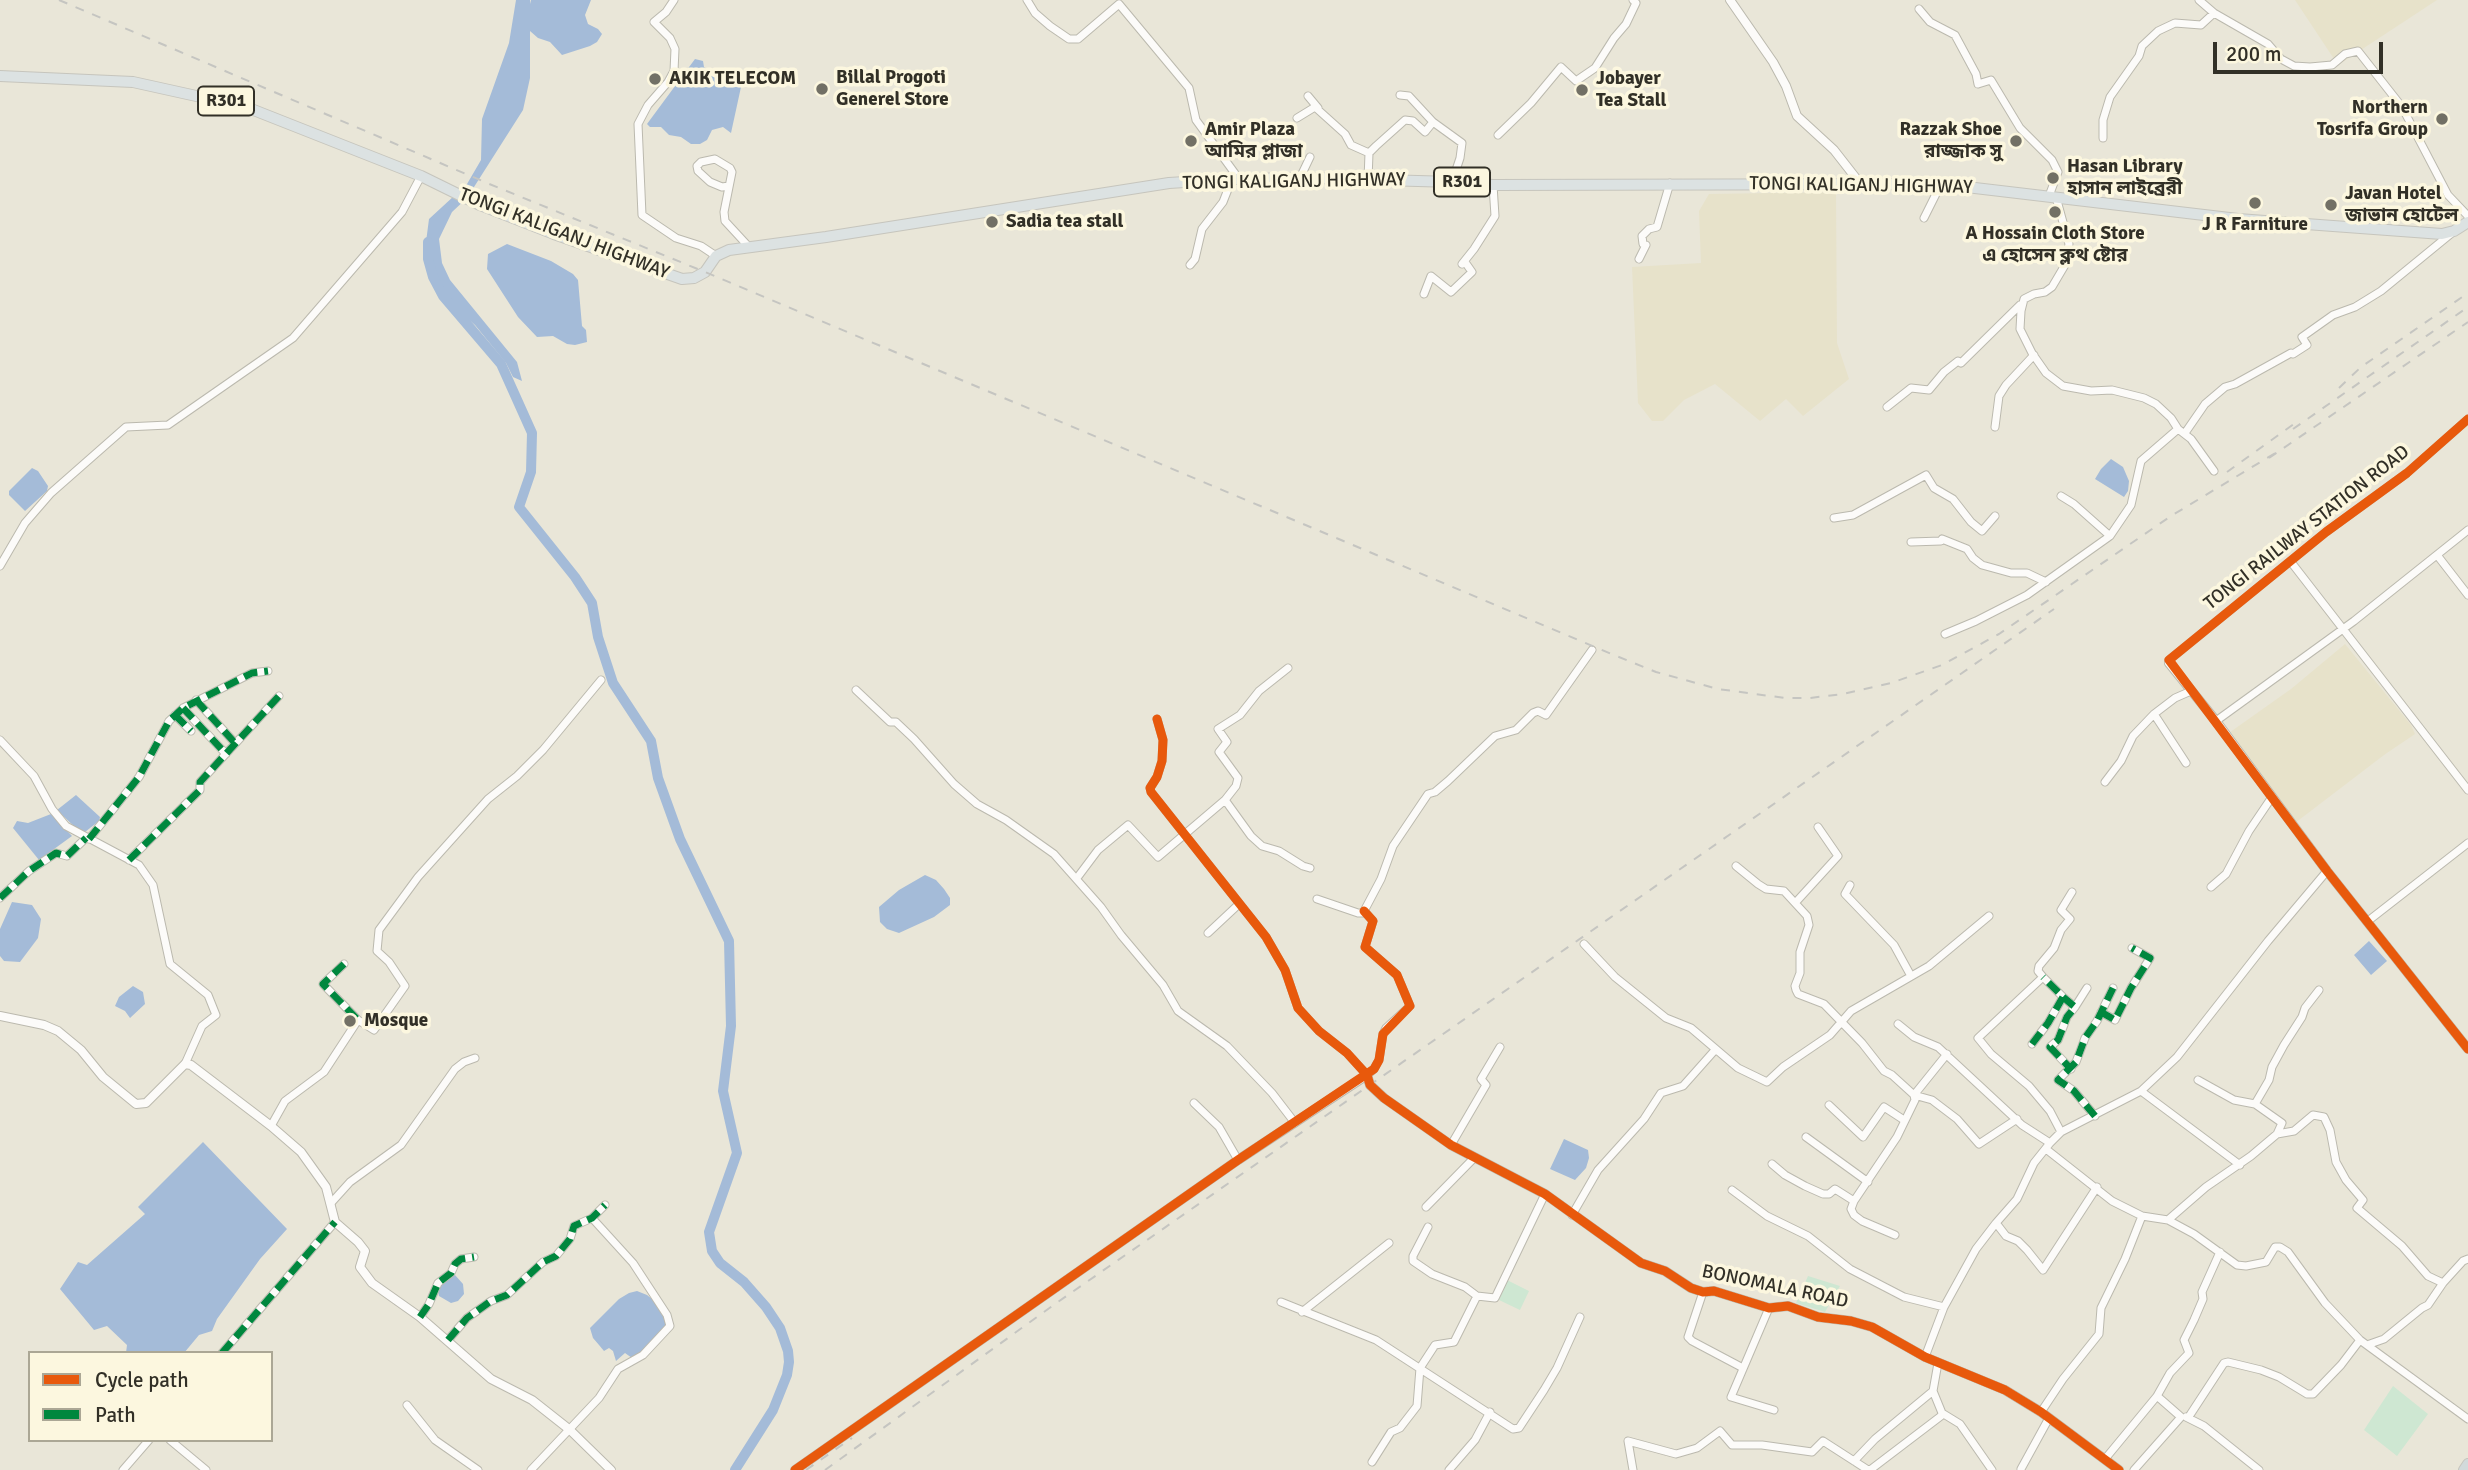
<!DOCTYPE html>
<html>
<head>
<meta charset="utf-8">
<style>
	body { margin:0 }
	#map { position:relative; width:2468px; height:1470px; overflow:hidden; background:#e9e6d8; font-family:Signika,sans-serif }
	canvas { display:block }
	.legend { position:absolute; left:28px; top:1351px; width:245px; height:91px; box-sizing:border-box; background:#fcf7df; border:2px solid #aba795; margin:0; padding:9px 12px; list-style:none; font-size:21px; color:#323027 }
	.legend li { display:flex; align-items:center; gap:14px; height:35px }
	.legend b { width:35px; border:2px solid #aba795 }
	.scale { position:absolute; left:2213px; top:42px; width:170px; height:32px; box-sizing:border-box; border:4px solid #323027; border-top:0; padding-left:9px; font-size:21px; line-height:24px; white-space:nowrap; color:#323027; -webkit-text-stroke:5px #fcf7df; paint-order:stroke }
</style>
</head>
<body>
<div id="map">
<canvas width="2468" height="1470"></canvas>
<ul class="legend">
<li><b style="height:9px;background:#e8590c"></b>Cycle path</li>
<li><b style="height:9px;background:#00873e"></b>Path</li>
</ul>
<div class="scale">200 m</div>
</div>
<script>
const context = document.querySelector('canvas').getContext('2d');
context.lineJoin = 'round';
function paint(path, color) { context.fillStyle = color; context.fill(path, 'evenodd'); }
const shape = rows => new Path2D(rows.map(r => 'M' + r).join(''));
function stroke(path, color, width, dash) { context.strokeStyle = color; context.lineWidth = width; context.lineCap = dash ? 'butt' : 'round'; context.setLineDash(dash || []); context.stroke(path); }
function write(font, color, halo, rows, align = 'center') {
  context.font = font + ' Signika,"Noto Sans Bengali",sans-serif'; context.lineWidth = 7; context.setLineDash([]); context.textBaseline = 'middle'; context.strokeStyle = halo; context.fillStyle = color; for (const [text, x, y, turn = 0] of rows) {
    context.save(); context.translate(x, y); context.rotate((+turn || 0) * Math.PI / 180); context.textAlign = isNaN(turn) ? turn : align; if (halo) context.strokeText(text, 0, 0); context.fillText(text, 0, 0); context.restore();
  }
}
paint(shape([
	[2295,0,2437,0,2338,65],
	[1836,192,1837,343,1849,379,1803,416,1786,399,1760,421,1715,384,1684,400,1663,421,1652,421,1638,403,1632,267,1701,263,1699,211,1709,194],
	[2345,644,2411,725,2415,734,2384,755,2295,823,2226,735,2291,689]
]), '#e7e2ca');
paint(shape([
	[1808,1276,1840,1286,1825,1312,1796,1303],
	[1507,1280,1529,1291,1520,1310,1499,1300],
	[2393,1386,2428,1414,2397,1456,2364,1430]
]), '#cee7d2');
paint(shape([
	[516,0,530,0,530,4,531,0,591,0,585,15,588,24,598,29,602,34,597,42,590,46,562,55,550,42,538,38,530,31,530,78,523,110,467,198,452,212,439,239,442,263,450,280,517,362,522,381,513,377,506,363,475,325,454,307,431,273,426,242,429,219,467,184,481,160,482,119,509,43],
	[695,59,703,61,704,67,712,76,729,87,741,87,731,133,723,127,712,130,707,140,700,144,691,144,681,137,669,135,661,127,650,127,647,124],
	[507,244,551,261,573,274,578,280,582,326,586,330,587,342,575,345,567,344,553,336,537,337,518,317,487,269,488,254],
	[2111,459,2123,467,2129,481,2128,491,2124,497,2095,479,2101,469],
	[32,468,38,471,48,486,47,491,25,511,9,495,9,491],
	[76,795,100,817,99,821,85,832,80,832,57,810],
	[51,814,72,836,39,860,13,828,17,821,28,823],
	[925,875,936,880,944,889,950,898,950,905,934,917,899,933,887,929,880,922,879,907,899,890],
	[12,902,32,905,41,919,38,938,20,962,4,961,0,956,0,929],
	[2369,941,2387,961,2371,975,2354,955],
	[133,986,143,992,145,1004,130,1018,125,1011,115,1006,119,997],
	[1564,1139,1588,1150,1589,1158,1586,1168,1575,1180,1550,1169],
	[203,1142,287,1229,260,1259,217,1319,212,1331,199,1335,184,1353,126,1353,127,1345,107,1326,94,1330,60,1289,78,1262,87,1265,145,1214,138,1207],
	[455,1275,463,1284,464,1294,458,1301,451,1303,439,1296,438,1291,441,1283],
	[637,1291,647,1295,652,1299,668,1324,645,1350,632,1358,625,1353,616,1361,613,1351,609,1348,604,1351,599,1345,593,1338,590,1328,619,1299,629,1293]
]), '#a4bbd8');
stroke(shape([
	[428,242,428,259,433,277,443,296,501,364,532,433,531,472,519,507,575,577,592,603,598,637,613,683,651,741,658,778,680,839,729,941,731,1026,723,1091,737,1153,709,1232,712,1251,720,1263,744,1282,766,1307,780,1328,788,1351,789,1362,787,1375,773,1410,735,1470]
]), '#a4bbd8', 10);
const minor = shape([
	[674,0,666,12,654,22,670,38,675,49,674,71,668,82,648,105,638,124,642,215,676,238,701,246,716,256],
	[1027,0,1035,13,1050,26,1069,39,1078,39,1119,4,1189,88,1196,120,1239,179],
	[2199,0,2214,13,2268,44,2281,59,2294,66,2310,67,2332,65,2345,54,2358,51,2402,107,2448,195,2468,216],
	[1919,9,1930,22,1955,35,1976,74,1978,84,1991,80,2020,128,2052,160,2058,172,2049,196],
	[1400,95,1409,96,1433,122,1462,143,1460,158,1452,182],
	[1308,96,1318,108],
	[1297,118,1315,107,1345,134,1351,145,1369,153],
	[1498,135,1531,103,1561,67,1576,81,1595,68,1614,38,1626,24,1636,3,1633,0],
	[2103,138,2103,120,2110,97,2139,56,2142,46,2158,31,2175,23,2201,25,2214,13],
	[1300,178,1310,157],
	[1368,180,1369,153,1376,146,1405,120,1413,121,1425,132,1433,122],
	[729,186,722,187,710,182,698,171,697,166,701,162,715,159,730,168,732,172,724,212,725,221,749,247],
	[2056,197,2069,244,2065,265,2052,287,2045,292,2034,294,2024,299,2021,311,2020,329,2032,353,2046,373,2063,386,2091,391,2112,390,2144,398,2156,404,2171,418,2178,429,2191,439,2214,471],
	[1924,218,1941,184],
	[1639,259,1646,245,1643,244,1642,236,1649,229,1657,227,1670,183],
	[1462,264,1474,249,1495,216,1493,185],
	[1190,265,1195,259,1202,229,1223,202,1232,179],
	[1424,294,1431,276,1451,292,1472,272,1465,262],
	[1887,407,1911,388,1929,390,1944,372,1958,361,1961,363,2020,305],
	[1995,427,1999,396,2006,385,2034,355],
	[2185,433,2205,404,2225,387,2235,384,2291,353,2293,354,2307,345,2302,337,2333,315,2355,307,2381,291,2453,232],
	[2061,496,2074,504,2110,536],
	[1834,518,1853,515,1926,475,1934,488,1953,499,1971,522,1982,531,1995,516],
	[1911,542,1941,541,1942,539,1967,549,1973,558,1982,565,2011,573,2027,573,2046,582],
	[2437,555,2468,595],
	[2291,562,2468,790],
	[0,566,25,523,51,493,126,427,168,425,293,338,402,212,421,176],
	[1945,634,1976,621,2027,595,2110,536,2131,505,2141,461,2178,429],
	[2169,663,2169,660,2326,532,2407,473,2468,419],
	[856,690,890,722,896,722,914,739,954,784,977,804,1006,820,1054,854,1101,907,1121,935,1163,985,1178,1011,1227,1046,1272,1093,1295,1123],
	[196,700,235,743],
	[183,708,226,754],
	[2154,714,2186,763],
	[175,715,191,731],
	[1157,719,1163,740,1162,761,1157,777,1150,788,1151,792,1266,937,1285,970,1298,1008,1319,1031,1347,1053,1367,1075,1374,1069,1379,1060,1383,1034,1386,1028,1410,1006,1397,975,1365,947,1373,921,1364,911],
	[2216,721,2354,621,2468,530],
	[0,740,34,776,52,809,66,826,139,865,153,885,170,964,208,995,216,1015,202,1026,185,1064],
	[2105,782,2121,761,2133,736,2154,714,2175,698,2191,691],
	[1225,800,1236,786,1238,778,1219,752,1227,742,1218,729,1240,715,1259,691,1288,668],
	[89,839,139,777,169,721,183,708,252,673,268,671],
	[129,860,200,790,200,782,279,696],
	[1736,866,1758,884,1766,889,1784,891,1807,916,1809,925,1800,952,1800,973,1795,986,1796,990,1798,994,1824,1004,1862,1043,1884,1071,1892,1075,1914,1095,1947,1054],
	[1077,878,1098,850,1128,825,1158,857,1225,800,1251,836,1262,846,1279,851,1303,866,1310,868],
	[1850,885,1845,894,1894,945,1911,976],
	[2211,887,2226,874,2249,831,2272,797],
	[0,898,29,871,56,853,67,856,86,838],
	[1317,899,1358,913,1363,913,1381,879,1393,846,1428,794,1435,792,1448,781,1495,736,1516,730,1533,713,1538,711,1546,715,1592,650],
	[1796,902,1838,856,1818,827],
	[2368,921,2468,843],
	[1208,933,1239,904],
	[1584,944,1615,977,1666,1018,1691,1028,1738,1068,1767,1082,1783,1067,1830,1035,1851,1011,1929,966,1989,916],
	[344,964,323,984,358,1020],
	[2063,997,2075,1007,2067,1017,2058,1040,2050,1047,2071,1069],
	[2075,1007,2087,988],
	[2101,1012,2115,1020,2131,988,2150,958,2132,948],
	[1898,1024,1914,1037,1938,1047,2022,1125,2050,1143],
	[2032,1044,2048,1023,2063,997,2043,977],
	[2198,1080,2234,1100,2255,1104,2282,1123,2277,1134],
	[2141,1091,2240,1165],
	[1194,1103,1219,1127,1238,1160],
	[2255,1104,2269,1080,2272,1067,2284,1045,2302,1017,2305,1008,2319,990],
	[1829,1105,1863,1137,1884,1107,1904,1120],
	[2095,1116,2074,1091,2058,1080,2076,1062,2085,1038,2097,1021,2113,988],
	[271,1126,285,1101,324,1072,358,1020,374,1030,405,986,389,962,377,951,379,930,418,877,488,799,517,776,543,750,601,680],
	[2061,1132,2050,1111,2029,1086,1991,1054,1978,1038,2043,977,2038,971,2039,966,2054,948,2061,930,2070,919,2061,910,2072,892],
	[1806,1137,1868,1182],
	[1451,1145,1486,1085,1481,1079,1500,1047],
	[2046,1149,2112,1201,2142,1216,2168,1220,2194,1234,2237,1265,2246,1266,2266,1262,2275,1247,2280,1247,2288,1252,2325,1303,2360,1340,2468,1419],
	[1772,1164,1785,1175,1805,1186,1823,1194,1829,1194,1835,1189,1854,1201],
	[1732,1190,1767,1216,1808,1236,1850,1269,1904,1297,1944,1307],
	[331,1203,350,1182,401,1145,455,1069,464,1062,475,1058],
	[1426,1207,1474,1158],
	[1572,1215,1598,1170,1644,1119,1661,1093,1683,1086,1715,1050],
	[2168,1220,2206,1187,2251,1156,2277,1134,2294,1131,2313,1115,2324,1117,2330,1130,2336,1162,2346,1180,2363,1200,2357,1208,2402,1246,2428,1276,2443,1283],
	[1996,1223,2006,1236,2018,1241,2027,1250,2043,1270,2097,1187],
	[1428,1227,1413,1256,1413,1261,1432,1274,1465,1287,1477,1296],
	[1895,1235,1862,1221,1854,1215,1851,1209,1854,1201,1897,1137,1915,1100,1914,1095,1932,1100,1957,1119,1979,1144,2017,1119],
	[1703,1292,1688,1337,1692,1341,1743,1368],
	[1281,1302,1376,1340,1513,1429,1519,1428,1544,1390,1557,1368,1580,1317],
	[1769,1308,1731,1397,1774,1410],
	[1302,1312,1389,1243],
	[420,1317,429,1304,438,1283,451,1273,455,1264,461,1259,474,1257],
	[448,1340,467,1318,491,1301,507,1295,543,1262,556,1256,570,1239,574,1226,592,1218,605,1205],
	[2367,1345,2384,1339,2422,1308,2428,1305,2443,1283,2463,1261,2468,1259],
	[222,1353,335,1222],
	[1925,1357,1944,1307,1976,1249,1996,1223,2017,1199,2034,1163,2050,1143,2061,1132,2141,1091,2177,1057,2268,941,2327,871],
	[407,1405,435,1440,478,1470],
	[2041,1412,2063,1379,2099,1334,2101,1308,2125,1259,2142,1216],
	[1942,1413,1960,1424,1992,1470],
	[2186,1417,2204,1426,2259,1470],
	[2188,1418,2224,1363,2228,1362,2261,1370,2279,1377,2307,1394,2313,1394,2341,1365,2360,1340],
	[170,1440,206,1470],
	[2105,1459,2157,1396],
	[1854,1461,1875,1439,1933,1391],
	[1372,1462,1391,1432,1400,1428,1417,1406,1420,1368,1435,1345,1454,1342,1477,1296,1495,1298,1545,1194],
	[2021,1469,2049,1418],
	[123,1470,149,1440],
	[531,1470,599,1398,618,1369,643,1355,670,1326,667,1315,633,1263,592,1218],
	[1449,1470,1475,1440,1490,1412],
	[1633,1470,1628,1441,1676,1454,1697,1448,1720,1431,1732,1445,1762,1445,1812,1452,1823,1441,1868,1470],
	[1870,1470,1941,1416,1942,1413,1933,1391,1938,1363],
	[2134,1470,2181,1417,2157,1396,2170,1373,2189,1353,2184,1340,2194,1320,2203,1299,2202,1292,2220,1252]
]);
const tertiary = shape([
	[1730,0,1773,62,1786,86,1797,116,1834,150,1859,182],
	[2169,663,2216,721,2327,871,2468,1049],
	[0,1016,44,1025,58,1031,81,1050,103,1077,136,1104,146,1103,185,1064,191,1065,271,1126,301,1152,326,1187,335,1222,358,1242,365,1251,360,1267,372,1283,420,1317,491,1379,532,1400,570,1430,611,1470],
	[795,1470,1238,1160,1367,1075,1370,1085,1384,1098,1451,1145,1545,1194,1641,1263,1665,1271,1691,1288,1703,1292,1714,1291,1769,1308,1788,1306,1818,1317,1851,1321,1872,1327,1925,1357,2005,1390,2041,1412,2119,1470]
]);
const primary = shape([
	[0,76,133,82,246,107,421,176,480,205,554,234,682,279,694,278,705,272,716,256,729,250,826,237,1169,183,1232,179,1315,178,1452,182,1493,185,1941,184,2238,219,2442,234,2454,231,2468,222]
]);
const trunk = shape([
	[2464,1470,2468,1464]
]);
stroke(minor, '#bbb9ae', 9);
stroke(tertiary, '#bbb9ae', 10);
stroke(primary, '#c6c5bd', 12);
stroke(trunk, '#c6c5bd', 12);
stroke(minor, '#fcfbf9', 7);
stroke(tertiary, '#fcfbf9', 8);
stroke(primary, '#dce2e2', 10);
stroke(trunk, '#d2dadb', 10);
stroke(shape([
	[59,0,487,183,705,272,1614,655,1656,672,1718,689,1785,698,1810,698,1843,694,1891,683,1942,665,1999,634,2171,516,2277,452],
	[2339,388,2361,367,2468,293],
	[2293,429,2468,307],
	[2269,458,2468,322],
	[2227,472,2298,421],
	[806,1470,852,1438],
	[825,1470,1055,1304,2054,609]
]), '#c5c5c1', 2, [9, 9]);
stroke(shape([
	[196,700,235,743],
	[183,708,226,754],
	[175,715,191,731],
	[89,839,139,777,169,721,183,708,252,673,268,671],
	[129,860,200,790,200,782,279,696],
	[0,898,29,871,56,853,67,856,86,838],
	[344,964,323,984,358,1020],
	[2063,997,2075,1007,2067,1017,2058,1040,2050,1047,2071,1069],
	[2101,1012,2115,1020,2131,988,2150,958,2132,948],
	[2032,1044,2048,1023,2063,997,2043,977],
	[2095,1116,2074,1091,2058,1080,2076,1062,2085,1038,2097,1021,2113,988],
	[420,1317,429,1304,438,1283,451,1273,455,1264,461,1259,474,1257],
	[448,1340,467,1318,491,1301,507,1295,543,1262,556,1256,570,1239,574,1226,592,1218,605,1205],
	[222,1353,335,1222]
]), '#00873e', 7, [14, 7]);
stroke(shape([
	[2468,419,2407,473,2326,532,2169,660,2327,871,2468,1049],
	[1157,719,1163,740,1162,761,1157,777,1150,788,1151,792,1266,937,1285,970,1298,1008,1319,1031,1347,1053,1367,1075,1370,1085,1384,1098,1451,1145,1545,1194,1641,1263,1665,1271,1691,1288,1703,1292,1714,1291,1769,1308,1788,1306,1818,1317,1851,1321,1872,1327,1925,1357,2005,1390,2041,1412,2119,1470],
	[795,1470,1238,1160,1374,1069,1379,1060,1383,1034,1410,1006,1397,975,1365,947,1373,921,1364,911]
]), '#e8590c', 9);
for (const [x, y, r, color] of [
	[655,79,7,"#727065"],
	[822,89,7,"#727065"],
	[1582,90,7,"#727065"],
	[2442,119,7,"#727065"],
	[1191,141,7,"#727065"],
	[2016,141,7,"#727065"],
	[2053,178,7,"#727065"],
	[2255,203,7,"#727065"],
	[2331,205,7,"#727065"],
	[2055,212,7,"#727065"],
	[992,222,7,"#727065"],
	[350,1021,7,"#727065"]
]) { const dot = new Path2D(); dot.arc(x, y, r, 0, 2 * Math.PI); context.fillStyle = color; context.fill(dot); stroke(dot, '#fcf7df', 2.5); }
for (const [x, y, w] of [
	[226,101,56],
	[1462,182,56]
]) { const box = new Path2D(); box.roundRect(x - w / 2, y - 14.5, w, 29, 5); context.fillStyle = '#fcf7df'; context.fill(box); stroke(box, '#323027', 2); }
write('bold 18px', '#323027', null, [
	["R301",226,101],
	["R301",1462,182]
]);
write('bold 19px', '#323027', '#fcf7df', [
	["Billal Progoti",836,78],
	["Generel Store",836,100],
	["AKIK TELECOM",669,79],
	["Jobayer",1596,79],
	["Tea Stall",1596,101],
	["Northern",2428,108,"right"],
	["Tosrifa Group",2428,130,"right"],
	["Amir Plaza",1205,130],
	["আমির প্লাজা",1205,152],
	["Razzak Shoe",2002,130,"right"],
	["রাজ্জাক সু",2002,152,"right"],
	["Hasan Library",2067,167],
	["হাসান লাইব্রেরী",2067,189],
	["Javan Hotel",2345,194],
	["জাভান হোটেল",2345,216],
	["Sadia tea stall",1006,222],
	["J R Farniture",2255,225,"center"],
	["A Hossain Cloth Store",2055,234,"center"],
	["এ হোসেন ক্লথ ষ্টোর",2055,256,"center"],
	["Mosque",364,1021]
], 'left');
write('19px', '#323027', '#fcf7df', [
	["TONGI KALIGANJ HIGHWAY",1294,182,-1],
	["TONGI KALIGANJ HIGHWAY",1861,186,1],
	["TONGI KALIGANJ HIGHWAY",564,234,21],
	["TONGI RAILWAY STATION ROAD",2307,528,-38],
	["BONOMALA ROAD",1775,1287,12]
]);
</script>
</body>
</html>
